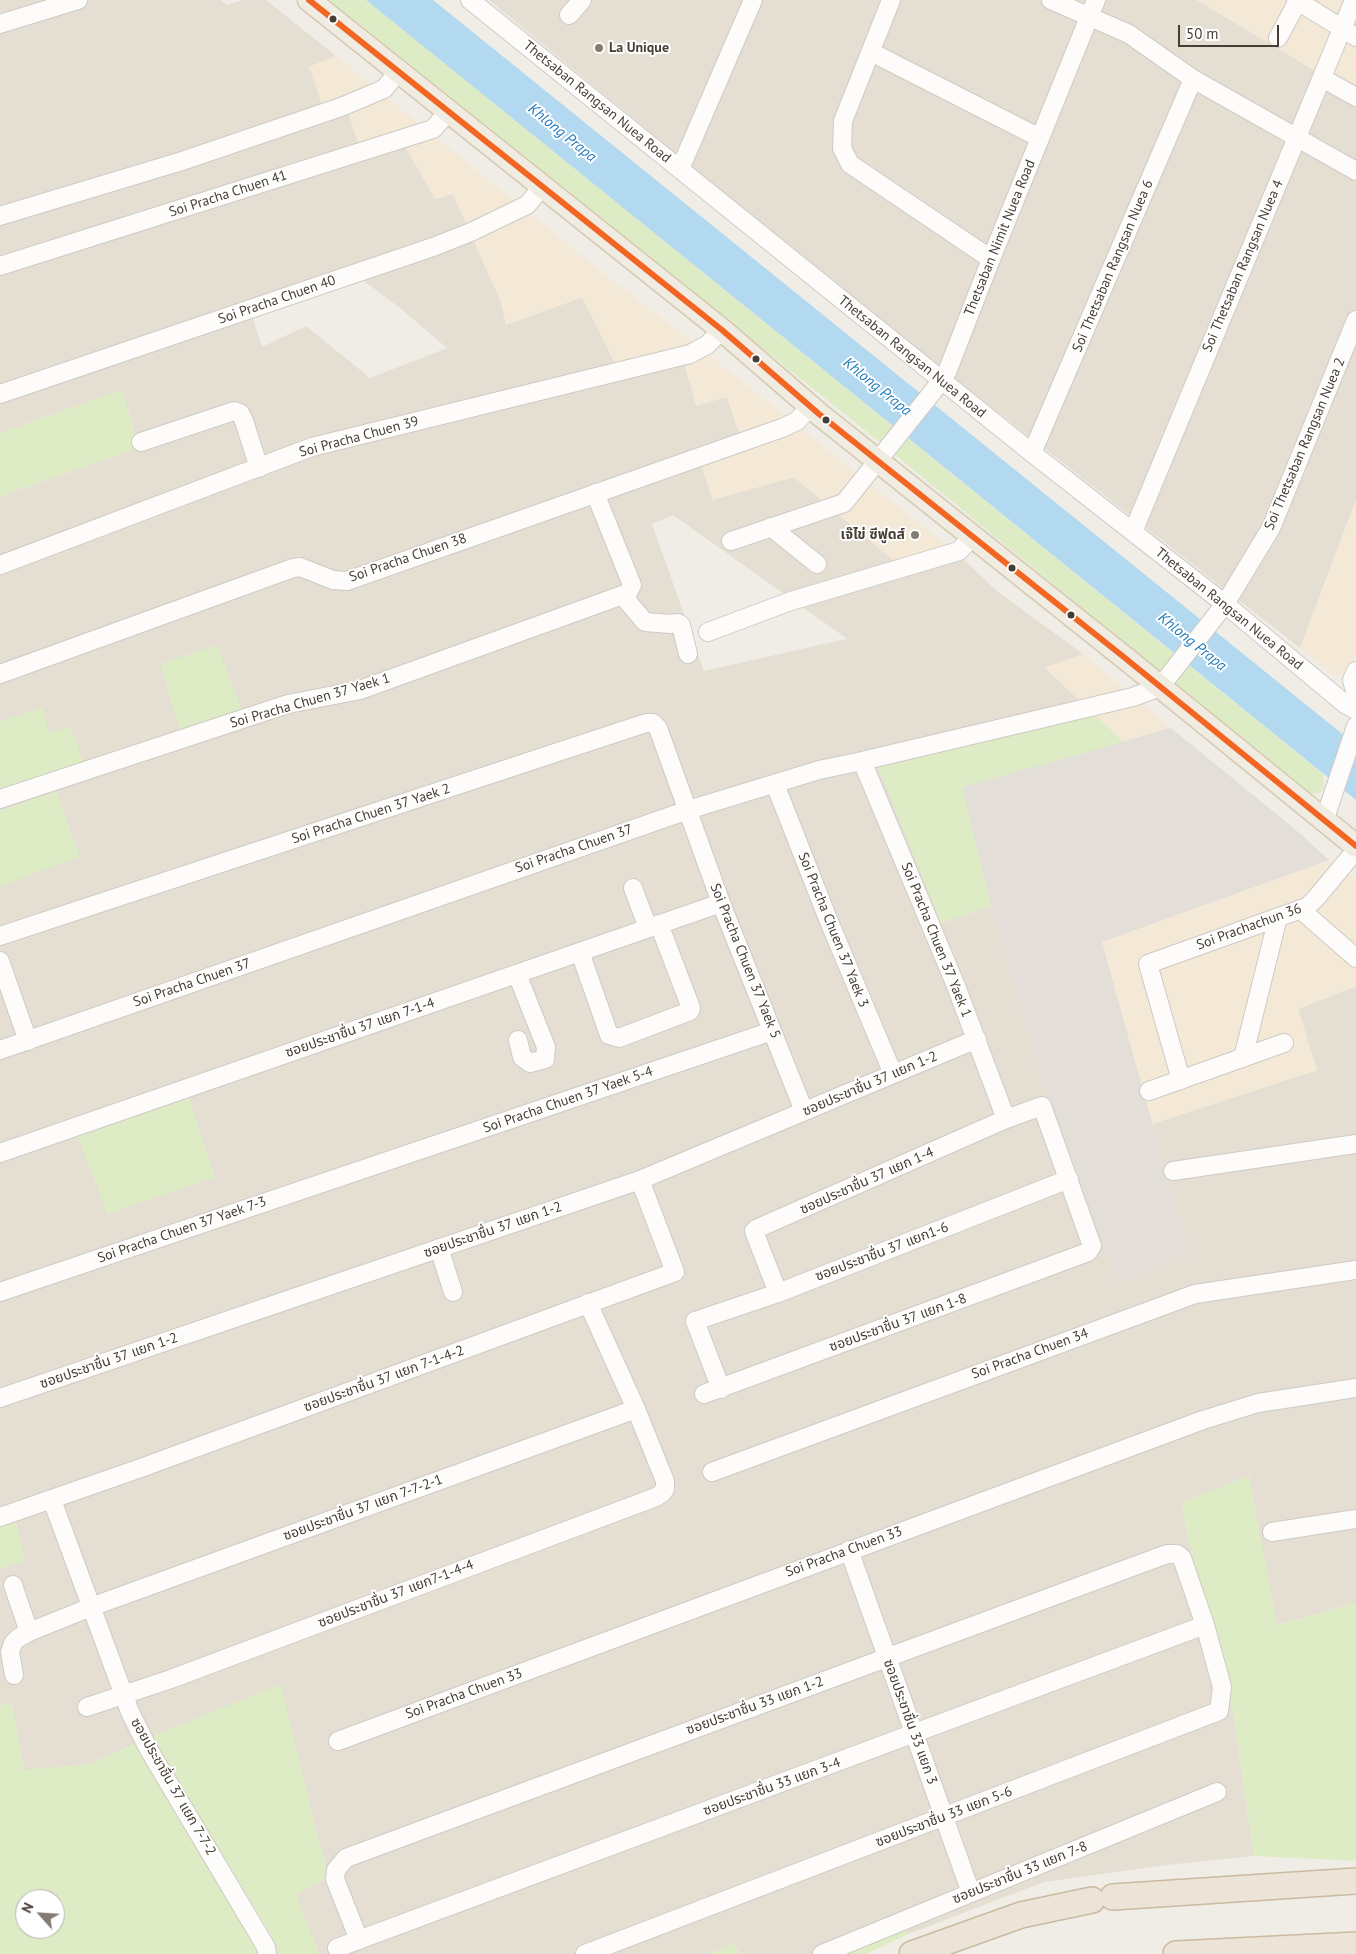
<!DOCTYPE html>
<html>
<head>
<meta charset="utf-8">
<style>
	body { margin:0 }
	#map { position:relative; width:1356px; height:1954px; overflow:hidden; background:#f0ede6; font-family:"PT Sans",sans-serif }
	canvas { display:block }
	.north { position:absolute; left:15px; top:1889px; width:50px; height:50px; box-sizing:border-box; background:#fff; border:1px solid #b5b2ad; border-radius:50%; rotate:296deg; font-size:14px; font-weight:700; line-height:20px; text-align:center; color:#453e33 }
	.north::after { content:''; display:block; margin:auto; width:18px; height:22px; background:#817b72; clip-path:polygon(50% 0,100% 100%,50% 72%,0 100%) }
	.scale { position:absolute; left:1178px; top:25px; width:101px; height:22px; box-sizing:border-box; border:2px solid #453e33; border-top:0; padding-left:6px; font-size:15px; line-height:18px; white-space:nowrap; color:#453e33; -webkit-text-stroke:4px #fff; paint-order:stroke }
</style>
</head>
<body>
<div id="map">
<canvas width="1356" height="1954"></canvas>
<div class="north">N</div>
<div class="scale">50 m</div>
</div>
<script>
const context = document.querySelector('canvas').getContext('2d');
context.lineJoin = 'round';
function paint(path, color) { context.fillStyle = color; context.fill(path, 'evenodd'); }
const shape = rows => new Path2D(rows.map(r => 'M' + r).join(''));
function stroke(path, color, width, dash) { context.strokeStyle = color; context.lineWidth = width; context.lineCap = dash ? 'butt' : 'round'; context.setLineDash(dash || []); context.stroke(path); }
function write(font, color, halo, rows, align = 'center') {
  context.font = font + ' "PT Sans","Noto Sans Thai",sans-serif'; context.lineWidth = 4; context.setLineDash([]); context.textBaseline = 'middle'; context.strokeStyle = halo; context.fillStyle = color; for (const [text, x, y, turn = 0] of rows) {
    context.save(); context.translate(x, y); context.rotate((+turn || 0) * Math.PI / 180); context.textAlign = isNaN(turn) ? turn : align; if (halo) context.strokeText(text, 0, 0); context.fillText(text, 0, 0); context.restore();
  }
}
paint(shape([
	[0,0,221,0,227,5,242,0,266,0,336,56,309,67,348,113,405,146,435,199,453,194,501,302,506,325,583,297,619,372,683,360,727,397,740,436,712,500,794,477,899,565,961,557,997,591,1083,654,1045,668,1093,713,880,762,941,923,991,906,1046,1094,1189,1256,1152,1124,1317,1070,1298,1009,1356,986,1356,1603,1276,1625,1249,1476,1182,1503,1187,1534,1233,1712,1254,1856,1167,1865,1044,1882,906,1935,903,1927,824,1954,740,1954,734,1944,708,1954,319,1954,295,1895,329,1876,315,1827,150,1737,89,1764,24,1771,12,1704,0,1705,0,1568,25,1561,16,1522,0,1528,0,496,139,448,122,390,0,433],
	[360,278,400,308,447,348,370,378,306,326,262,347,252,315],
	[673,515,846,638,846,639,704,671,652,524],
	[489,0,1197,0,1356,95,1356,500,1300,648,863,307]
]), '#e5dfd3');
paint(shape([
	[1197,0,1356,0,1356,95],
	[336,56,609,278,707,353,961,557,899,565,794,477,712,500,697,451,740,436,727,397,696,406,683,360,619,372,582,297,506,325,501,302,453,194,435,199,405,146,359,145,348,113,326,117,309,67],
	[1356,500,1356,654,1349,672,1342,675,1332,674,1300,648],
	[1083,654,1171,728,1124,742,1045,668],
	[1329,860,1356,879,1356,986,1298,1009,1317,1070,1152,1124,1102,942]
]), '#f4e8d7');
paint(shape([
	[1171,728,1296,830,1329,860,1102,942,1189,1256,1118,1281,1046,1094,991,906,961,787]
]), '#e3ded7');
paint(shape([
	[329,0,366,0,1323,774,1324,789,1319,793,1310,794,877,440],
	[122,390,139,448,0,496,0,433],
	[217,645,243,713,181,733,160,664],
	[42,707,49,733,71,727,84,765,0,794,0,722],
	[1093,713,1124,742,962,787,991,906,941,923,878,766,880,762],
	[56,791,80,857,0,886,0,811],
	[188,1095,215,1177,108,1214,77,1135],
	[1249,1476,1277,1625,1356,1603,1356,1861,1254,1856,1233,1712,1187,1534,1182,1503],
	[16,1522,25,1561,0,1568,0,1528],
	[281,1684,315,1827,329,1876,296,1895,319,1954,274,1954,272,1936,150,1737],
	[12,1704,24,1770,89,1764,135,1744,259,1954,0,1954,0,1705],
	[25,1899,55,1899,55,1929,25,1929],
	[903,1927,906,1935,866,1954,824,1954],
	[734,1944,740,1954,708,1954]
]), '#ddecc4');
paint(shape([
	[366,0,433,0,1356,745,1356,800]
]), '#b3d9f1');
const minor = shape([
	[470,0,1032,453,1225,604,1345,704,1356,710],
	[891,0,843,121,842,148,850,164,991,259],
	[1051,0,1129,34,1193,79,1356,171],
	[1296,0,1356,37],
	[569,15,582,0],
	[0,24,78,0],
	[1278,38,1298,1],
	[871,52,1040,138],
	[1322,78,1356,97],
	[680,169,753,0],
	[0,216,182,161,341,107,384,89,399,71],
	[0,266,433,129,449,111],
	[0,394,433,247,471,232,527,205,543,186],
	[141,442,234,411,240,413,244,421,259,468],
	[1032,453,1193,79],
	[771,527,817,564],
	[1133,532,1354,0],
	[731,541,844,503,942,380,947,372,991,259,1096,0],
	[0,565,312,447,690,354,707,345,722,330],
	[622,595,645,622,670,624,678,623,681,625,688,654],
	[708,632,791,601,959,551,973,536],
	[1356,671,1352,680,1356,694],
	[0,674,293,568,300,567,333,580,347,581,782,428,797,421,811,406],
	[862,761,956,986,1006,1119],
	[775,784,828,919,893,1074],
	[0,799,288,704,360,690,628,593,632,585,595,493],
	[1324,821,1356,726],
	[633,888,648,928],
	[1300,909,1356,958],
	[0,936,646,723,653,723,658,728,721,903,804,1111],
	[580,952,609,1035,619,1038,690,1011,691,1008,659,924],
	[0,961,28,1041],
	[517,974,546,1047,545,1059,530,1063,522,1057,518,1040],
	[0,1050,688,810,819,770,862,761,1133,697,1160,687,1225,604,1271,528,1356,320],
	[1243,1058,1278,917],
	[1181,1080,1148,964,1307,907,1317,897,1356,850],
	[1149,1091,1284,1043],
	[0,1153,721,903],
	[1173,1171,1356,1144],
	[439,1248,453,1292],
	[0,1292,772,1031],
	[721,1389,695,1321,778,1293,1069,1179],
	[704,1394,1088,1252,1092,1246,1042,1106,1006,1119,756,1229,754,1231,755,1234,778,1293],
	[0,1398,640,1180,977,1039],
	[712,1472,1195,1294,1356,1270],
	[52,1500,130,1712,149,1750,266,1947,267,1954],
	[0,1517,138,1469,675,1272,640,1180],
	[1272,1532,1356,1519],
	[849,1550,971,1893],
	[13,1585,29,1632],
	[14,1675,10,1652,13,1643,18,1638,29,1632,91,1607,636,1409],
	[87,1707,171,1679,656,1497,662,1493,665,1489,665,1481,636,1409,588,1303],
	[338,1741,1203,1420,1258,1403,1356,1388],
	[359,1940,335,1879,336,1870,346,1858,1167,1554,1177,1554,1182,1558,1205,1625,1222,1687,1219,1711,585,1954],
	[337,1948,1205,1625],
	[822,1954,1217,1792]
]);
const major = shape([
	[309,0,722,330,819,414,1125,658,1356,846]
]);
const highway = shape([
	[1113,1897,1356,1881],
	[912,1954,1021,1915,1092,1900],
	[1176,1954,1356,1945]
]);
stroke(minor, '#cecac4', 20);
stroke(major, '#d4c9b2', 25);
stroke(highway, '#cabaa0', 28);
stroke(minor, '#fdfcfb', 18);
stroke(major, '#f1ece2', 22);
stroke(highway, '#ece4d7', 25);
stroke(shape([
	[309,0,722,330,819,414,1125,658,1356,846]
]), '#f26522', 6);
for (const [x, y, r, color] of [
	[333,19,4.5,"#453e33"],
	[599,48,5,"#817b72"],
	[756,359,4.5,"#453e33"],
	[826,420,4.5,"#453e33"],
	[915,535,5,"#817b72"],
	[1012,568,4.5,"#453e33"],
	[1071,615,4.5,"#453e33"]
]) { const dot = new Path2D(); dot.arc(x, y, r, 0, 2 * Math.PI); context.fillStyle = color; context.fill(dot); stroke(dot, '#fff', 2); }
write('bold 14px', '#453e33', '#fff', [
	["La Unique",609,48],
	["เจ๊ไข่ ซีฟูดส์",905,535,"right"]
], 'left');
write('14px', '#453e33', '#fff', [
	["Thetsaban Rangsan Nuea Road",597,102,39],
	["Soi Pracha Chuen 41",228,194,-18],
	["Thetsaban Nimit Nuea Road",1000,238,-68],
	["Soi Thetsaban Rangsan Nuea 6",1113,266,-67],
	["Soi Thetsaban Rangsan Nuea 4",1243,266,-67],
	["Soi Pracha Chuen 40",277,300,-19],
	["Thetsaban Rangsan Nuea Road",912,357,39],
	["Soi Pracha Chuen 39",359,437,-15],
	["Soi Thetsaban Rangsan Nuea 2",1305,444,-67],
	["Soi Pracha Chuen 38",408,558,-19],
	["Thetsaban Rangsan Nuea Road",1229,609,39],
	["Soi Pracha Chuen 37 Yaek 1",310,701,-16],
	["Soi Pracha Chuen 37 Yaek 2",371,814,-18],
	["Soi Pracha Chuen 37",574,849,-19],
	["Soi Prachachun 36",1249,927,-20],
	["Soi Pracha Chuen 37 Yaek 3",833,930,68],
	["Soi Pracha Chuen 37 Yaek 1",936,940,68],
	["Soi Pracha Chuen 37 Yaek 5",745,961,68],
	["Soi Pracha Chuen 37",192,983,-19],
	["ซอยประชาชื่น 37 แยก 7-1-4",360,1028,-19],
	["ซอยประชาชื่น 37 แยก 1-2",870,1084,-23],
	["Soi Pracha Chuen 37 Yaek 5-4",568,1100,-19],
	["ซอยประชาชื่น 37 แยก 1-4",867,1181,-24],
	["Soi Pracha Chuen 37 Yaek 7-3",182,1230,-19],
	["ซอยประชาชื่น 37 แยก 1-2",493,1230,-19],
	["ซอยประชาชื่น 37 แยก1-6",882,1252,-21],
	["ซอยประชาชื่น 37 แยก 1-8",898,1323,-20],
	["Soi Pracha Chuen 34",1030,1354,-20],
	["ซอยประชาชื่น 37 แยก 1-2",109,1361,-19],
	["ซอยประชาชื่น 37 แยก 7-1-4-2",384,1379,-20],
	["ซอยประชาชื่น 37 แยก 7-7-2-1",363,1508,-20],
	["Soi Pracha Chuen 33",844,1552,-20],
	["ซอยประชาชื่น 37 แยก7-1-4-4",396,1594,-21],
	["Soi Pracha Chuen 33",464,1694,-20],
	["ซอยประชาชื่น 33 แยก 1-2",755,1706,-20],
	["ซอยประชาชื่น 33 แยก 3",910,1722,70],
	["ซอยประชาชื่น 37 แยก 7-7-2",173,1787,60],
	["ซอยประชาชื่น 33 แยก 3-4",772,1787,-20],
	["ซอยประชาชื่น 33 แยก 5-6",944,1817,-21],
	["ซอยประชาชื่น 33 แยก 7-8",1020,1873,-22]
]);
write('italic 15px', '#237cba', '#fff', [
	["Khlong Prapa",562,133,39],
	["Khlong Prapa",877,387,39],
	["Khlong Prapa",1192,642,39]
]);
</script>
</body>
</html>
